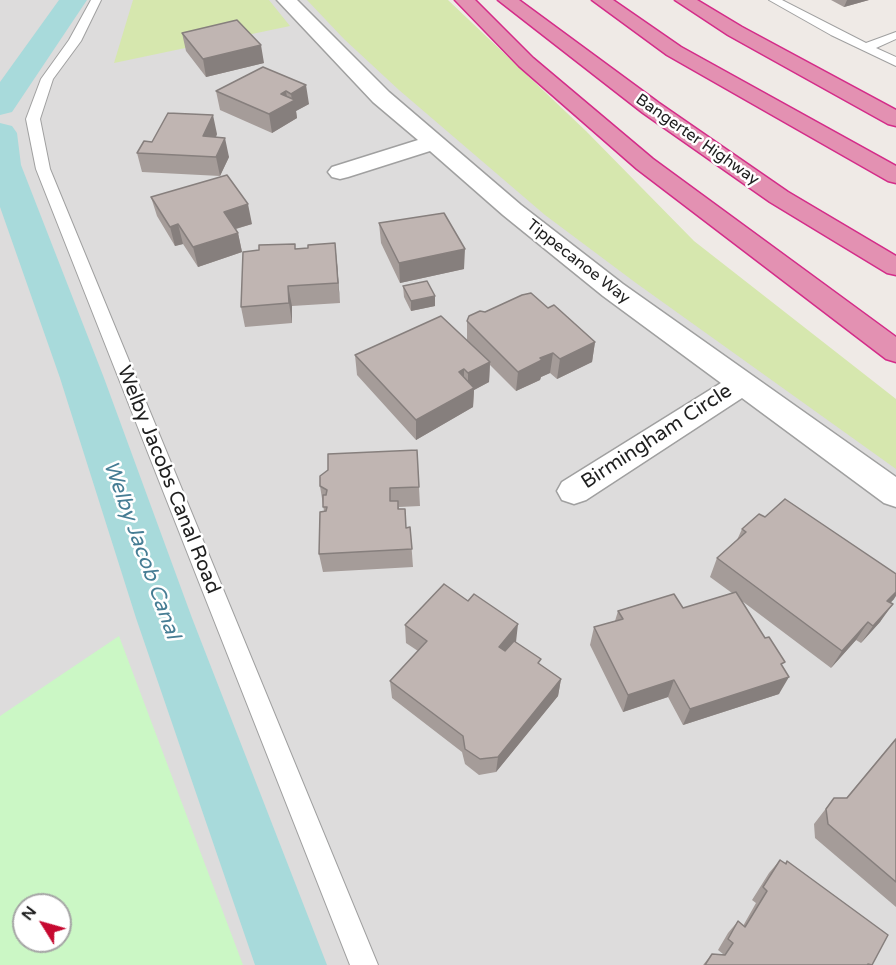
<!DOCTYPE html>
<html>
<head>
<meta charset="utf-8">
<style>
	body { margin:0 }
	#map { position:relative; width:896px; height:965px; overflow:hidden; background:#efeae6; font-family:"Varela Round",sans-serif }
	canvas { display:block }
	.north { position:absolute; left:12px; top:893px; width:60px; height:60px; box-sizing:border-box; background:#fff; border:2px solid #a5a5a5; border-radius:50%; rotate:307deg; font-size:16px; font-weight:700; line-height:24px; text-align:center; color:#1f1f1f }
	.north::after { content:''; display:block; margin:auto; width:21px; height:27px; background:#c60930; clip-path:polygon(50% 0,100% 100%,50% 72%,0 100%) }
</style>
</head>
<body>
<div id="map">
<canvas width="896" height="965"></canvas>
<div class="north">N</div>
</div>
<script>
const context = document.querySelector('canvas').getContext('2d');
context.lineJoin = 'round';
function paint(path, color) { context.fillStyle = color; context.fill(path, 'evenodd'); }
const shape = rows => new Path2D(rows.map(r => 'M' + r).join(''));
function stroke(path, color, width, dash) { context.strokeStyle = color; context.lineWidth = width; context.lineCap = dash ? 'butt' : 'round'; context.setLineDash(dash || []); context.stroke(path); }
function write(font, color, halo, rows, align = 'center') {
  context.font = font + ' "Varela Round",sans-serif'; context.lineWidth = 5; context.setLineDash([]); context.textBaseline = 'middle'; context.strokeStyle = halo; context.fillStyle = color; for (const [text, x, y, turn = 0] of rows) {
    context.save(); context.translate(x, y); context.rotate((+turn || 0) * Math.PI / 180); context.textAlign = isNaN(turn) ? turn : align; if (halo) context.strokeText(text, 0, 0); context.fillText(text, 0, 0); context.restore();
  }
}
paint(shape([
	[0,0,422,0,491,78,896,408,896,965,0,965],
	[24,905,60,905,60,941,24,941]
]), '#dddcdc');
paint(shape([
	[133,0,269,0,290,26,114,63],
	[307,0,448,0,586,131,694,241,896,399,896,469,636,283,545,215,399,90,344,39]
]), '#d6e7ae');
paint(shape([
	[119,636,243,965,0,965,0,716],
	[24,905,60,905,60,941,24,941]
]), '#cbf7c5');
paint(shape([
	[59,0,87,0,12,112,0,115,0,82,59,0],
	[0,123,12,126,17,133,21,165,104,378,192,618,327,965,255,965,136,618,60,378,0,207,0,123]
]), '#a8dadb');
const service = shape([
	[91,0,101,0,81,41,53,79,40,119,50,169,378,965,350,965,36,169,26,119,41,79,69,40,91,0],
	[769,0,782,0,866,43,896,32,896,39,876,48,896,57,896,66,831,35,769,0]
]);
const minor = shape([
	[277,0,297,0,389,92,521,205,623,284,896,477,896,507,884,503,742,398,586,500,574,504,562,500,557,491,562,482,721,383,603,296,503,215,430,151,348,177,340,179,332,177,328,172,332,167,418,140,373,102,277,0]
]);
const motorway = shape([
	[455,0,475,0,533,58,653,159,896,337,896,362,886,359,637,169,519,66,455,0],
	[498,0,519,0,659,103,788,192,896,256,896,275,887,273,770,202,643,113,498,0],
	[592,0,613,0,681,47,896,166,896,183,888,181,667,55,592,0],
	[675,0,697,0,742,27,896,110,896,126,888,124,728,35,675,0]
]);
stroke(service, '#a0a0a0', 2);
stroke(minor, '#a0a0a0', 3);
stroke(motorway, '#d42c89', 3);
paint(service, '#fff');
paint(minor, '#fff');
paint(motorway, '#e391b2');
paint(shape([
	[831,0,869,0,844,7],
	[182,33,264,63,206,77,186,51],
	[263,67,309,104,296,111,297,118,272,133,220,110,216,91],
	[217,134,216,137,229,157,220,176,142,172,137,153,152,142],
	[151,197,252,224,236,229,238,233,242,252,198,267,183,244,175,246,157,216],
	[379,223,464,269,400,283,381,243],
	[295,244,295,249,337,263,340,303,292,306,292,323,245,327,241,307,259,250],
	[403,286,435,306,411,311,404,297],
	[548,308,595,342,592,362,557,379,550,373,541,377,540,380,516,391,490,365,489,382,474,390,473,407,416,440,357,375,355,355,467,340,467,321,485,312],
	[417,450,420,506,399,507,399,509,405,509,406,528,410,527,413,567,323,572,319,554,324,511,320,486],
	[742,529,894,599,890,603,880,622,861,643,856,640,831,668,742,601,782,667,779,694,683,725,668,697,623,712,590,645,594,627,615,621,618,611,683,608,732,593,710,577,717,558,737,540],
	[405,625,516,642,540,665,561,679,558,696,496,772,479,775,465,764,462,752,392,698,390,681,418,651,406,643],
	[896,738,896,907,815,838,814,824,834,798,846,798],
	[780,860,785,863,787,861,872,965,703,965,712,954,722,955,723,954,718,950,728,933,738,921,743,926,756,903,752,900,769,873]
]), '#a59c99');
paint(shape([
	[847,0,869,0,844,7],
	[261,45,264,63,206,77,203,59],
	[306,85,309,104,296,111,297,118,272,133,269,114,281,94,286,91,288,104,292,101,291,94],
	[213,115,217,134,207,156,203,136],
	[225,138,229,157,220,176,216,157],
	[248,204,252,224,228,231,224,212],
	[178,224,183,244,175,246,170,227],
	[238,233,242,252,198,267,193,247],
	[335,243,337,263,340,303,338,283],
	[465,249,464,269,400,283,399,263],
	[288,286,292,306,292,323,289,303],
	[435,296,435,306,411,311,411,301],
	[595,342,592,362,557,379,560,359],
	[553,353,550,373,541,377,540,380,516,391,518,372,540,358],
	[490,362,489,382,474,390,473,407,416,440,416,420,468,391,468,373],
	[464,369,464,389,459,372],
	[896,592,896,596,894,599,875,619,887,601],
	[893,604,880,622,861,643,873,626],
	[868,622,856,640,831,668,842,651],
	[518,624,516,642,497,664,499,647],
	[789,677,779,694,683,725,690,709],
	[561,679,558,696,496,772,498,757],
	[674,680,668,697,623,712,628,695]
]), '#867f7d');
const building = shape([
	[237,20,261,45,203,59,182,33,237,20],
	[263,67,306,85,291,94,286,91,281,94,295,100,269,114,216,91,263,67],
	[168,113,213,115,203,136,225,138,216,157,137,153,144,141,152,142,168,113],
	[227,175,248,204,224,212,238,233,193,247,178,224,170,227,151,197,227,175],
	[444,213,465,249,399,263,379,223,444,213],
	[335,243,338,283,288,286,289,303,241,307,243,252,259,250,259,245,295,244,295,249,308,248,308,245,335,243],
	[427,281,435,296,411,301,403,286,427,281],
	[531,293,548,308,554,305,595,342,560,359,553,353,540,358,542,360,518,372,467,321,469,316,480,311,485,312,522,295,531,293],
	[441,316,490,362,468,373,464,369,459,372,474,388,416,420,355,355,441,316],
	[417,450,419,487,390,488,390,501,398,501,398,509,405,509,406,528,410,527,412,549,319,554,320,512,326,511,327,507,323,507,323,495,326,495,327,490,320,486,320,476,328,470,328,454,417,450],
	[785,499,896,574,896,592,887,601,893,604,873,626,868,622,842,651,717,558,746,532,742,529,759,514,765,517,785,499],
	[444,584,468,601,474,594,518,624,499,647,505,651,514,641,541,659,538,663,561,679,498,757,480,759,465,749,463,736,390,681,427,641,405,625,444,584],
	[736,592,765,638,769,637,785,662,781,664,789,677,690,709,674,680,628,695,594,627,623,619,618,611,674,594,683,608,736,592],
	[896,739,896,882,828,824,826,809,834,798,847,798,896,739],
	[780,860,786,864,787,861,888,935,872,965,868,964,867,965,705,965,712,954,725,955,733,943,728,939,738,921,745,927,767,891,763,887,780,860]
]);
paint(building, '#c0b5b2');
stroke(building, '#867f7d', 1.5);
write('16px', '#1f1f1f', '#fff', [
	["Bangerter Highway",697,140,35],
	["Tippecanoe Way",578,262,38]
]);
write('20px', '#1f1f1f', '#fff', [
	["Birmingham Circle",657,437,-33],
	["Welby Jacobs Canal Road",168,480,68]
]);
write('italic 21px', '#467d94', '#fff', [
	["Welby Jacob Canal",141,550,70]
]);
</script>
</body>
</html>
